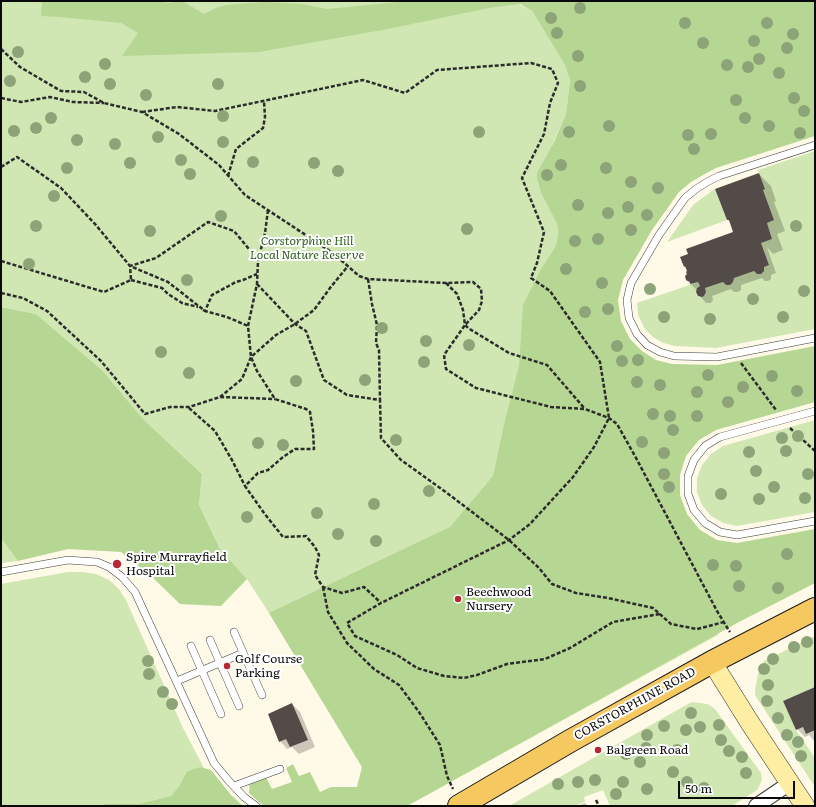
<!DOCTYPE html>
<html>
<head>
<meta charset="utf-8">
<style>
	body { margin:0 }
	#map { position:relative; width:816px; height:807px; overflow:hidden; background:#fff9e8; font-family:Literata,serif }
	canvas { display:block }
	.frame { position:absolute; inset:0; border:2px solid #0a0a0a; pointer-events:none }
	.scale { position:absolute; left:678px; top:781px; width:117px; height:18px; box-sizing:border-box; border:2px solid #0a0a0a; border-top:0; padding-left:5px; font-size:12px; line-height:14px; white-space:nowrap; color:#0a0a0a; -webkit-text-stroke:3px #fff; paint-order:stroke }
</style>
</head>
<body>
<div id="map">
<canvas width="816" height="807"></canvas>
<div class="frame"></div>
<div class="scale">50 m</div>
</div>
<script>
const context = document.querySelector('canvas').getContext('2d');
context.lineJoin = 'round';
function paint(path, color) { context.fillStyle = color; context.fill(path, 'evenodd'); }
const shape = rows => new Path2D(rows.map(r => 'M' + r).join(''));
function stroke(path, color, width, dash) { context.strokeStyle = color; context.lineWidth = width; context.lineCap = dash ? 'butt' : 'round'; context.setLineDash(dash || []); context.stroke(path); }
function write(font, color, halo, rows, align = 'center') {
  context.font = font + ' Literata,serif'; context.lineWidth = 4; context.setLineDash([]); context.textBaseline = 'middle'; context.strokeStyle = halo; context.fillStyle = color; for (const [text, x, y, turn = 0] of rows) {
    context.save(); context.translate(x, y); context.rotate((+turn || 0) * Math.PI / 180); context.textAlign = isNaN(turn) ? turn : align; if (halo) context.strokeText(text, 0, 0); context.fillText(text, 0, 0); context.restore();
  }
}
paint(shape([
	[1,1,109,1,160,12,149,1,513,1,532,11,565,65,570,80,566,114,537,179,541,193,556,222,558,228,557,241,555,247,542,267,718,635,407,806,362,767,269,613,247,579,220,549,199,505,202,474,143,419,102,370,36,314,1,307],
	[815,151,815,329,716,348,675,346,663,343,653,337,645,329,638,315,637,303,698,282,700,286,697,288,696,292,698,296,702,297,704,296,706,292,705,288,723,282,726,285,730,285,733,282,734,278,754,271,755,273,759,274,762,273,764,269,764,267,769,265,761,243,772,239,767,223,774,220,763,190,765,189,758,170],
	[715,189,727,220,667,242,693,205,702,198],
	[815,420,815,512,737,526,723,523,711,516,702,505,697,492,697,478,702,465,711,454,723,446],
	[1,538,18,561,1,563],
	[68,572,83,572,96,574,109,580,119,589,126,600,183,728,204,768,200,767,187,771,179,786,171,796,138,804,104,804,101,806,1,806,1,584],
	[815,636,815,687,783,701,796,730,815,758,815,787,755,695,755,690,758,674,764,661],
	[692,702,707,704,711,706,715,709,761,773,762,779,759,787,757,790,732,806,610,806,603,790,584,797,585,802,574,806,509,806,679,709]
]), '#d1e7b3');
paint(shape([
	[42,1,157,1,169,3,178,1,184,2,204,14,218,7,226,5,264,2,302,4,327,9,408,1,815,1,815,136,716,168,703,175,691,182,679,192,652,230,623,280,618,300,621,321,630,339,642,351,656,360,672,364,717,365,815,346,815,402,716,430,699,440,686,456,680,475,680,495,687,514,700,530,717,540,737,543,815,529,815,583,739,622,407,806,265,806,261,804,249,793,250,781,265,775,272,789,292,782,286,768,293,764,299,776,310,772,320,792,331,787,357,787,362,767,269,613,450,527,493,476,505,420,519,366,523,305,542,267,555,247,557,241,558,228,556,222,541,193,537,179,537,173,554,142,566,114,570,80,565,65,532,11,520,4,489,8,388,29,259,52,122,56,138,33,121,23,60,17,41,16],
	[1,307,36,314,102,370,143,419,202,474,199,505,220,549,247,579,221,606,180,604,152,577,121,552,68,549,18,561,1,538],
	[200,767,211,770,231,795,243,806,101,806,104,804,138,804,171,796,179,786,187,771]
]), '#b6d793');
paint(shape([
	[759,174,771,186,776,201,774,202,785,231,777,234,783,250,773,254,767,247,776,273,771,275,771,279,768,281,765,281,762,278,741,285,741,290,738,292,734,292,731,289,712,296,713,300,711,303,706,303,699,295,697,290,686,280,688,274,687,269,684,266,735,232,732,224,728,220],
	[815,688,815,740,814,741,809,735,805,737,797,729],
	[292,704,300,712,315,747,299,754,292,747,287,749,280,741],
	[585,803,588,806,577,806]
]), '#0003');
paint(shape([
	[759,173,765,189,763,190,774,220,767,223,772,239,761,243,769,265,764,267,764,271,761,274,757,274,754,271,734,278,733,282,730,285,726,285,723,282,705,288,706,292,704,296,702,297,698,296,696,292,697,288,700,286,698,282,690,284,690,282,686,280,685,276,687,274,686,272,687,271,685,266,684,267,680,257,688,254,686,249,733,232,729,220,727,220,715,189],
	[815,687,815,730,806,734,803,727,796,730,783,701],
	[292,703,308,740,290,747,286,739,279,742,268,714]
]), '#524b47');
const lane = shape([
	[815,145,719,176,707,182,696,189,685,198,659,235,631,283,627,300,629,318,637,334,647,345,660,352,674,356,717,357,815,338],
	[815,411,720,437,705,446,694,460,688,476,688,494,694,510,705,523,720,532,737,535,815,521],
	[1,572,68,560,81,561,97,562,109,567,122,577,135,592,214,763,228,780,244,797,256,806],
	[234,632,262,695],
	[210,640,239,706],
	[191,646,221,714],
	[177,681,243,653],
	[234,786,280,769]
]);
const street = shape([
	[756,806,790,783]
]);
const secondary = shape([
	[712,662,750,723,805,806]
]);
const primary = shape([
	[459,806,570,741,712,662,815,609]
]);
stroke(lane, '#3d3d3d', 8);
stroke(street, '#3d3d3d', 16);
stroke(secondary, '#2c2c2c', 20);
stroke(primary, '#1b1b1b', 24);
stroke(shape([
	[1,49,20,67,61,91,84,92,104,103,142,112,179,134,219,165,245,195,333,253,359,276,368,279,446,283,473,282,481,289,482,301,479,310,465,325,444,355,446,369,476,388,551,407,585,409,609,418,617,424,635,456,717,611,728,629,730,632],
	[1,98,21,102,50,97,73,102,104,103],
	[142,112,177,107,215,111,363,80,405,93,437,70,531,63,552,69,558,83,550,103,544,134,522,178,544,232,537,263,531,278,550,291,600,362,609,418,594,447,573,477,530,524,509,540,381,603,347,623,355,636,397,655,417,668,444,676,464,678,477,675,507,664,545,659,570,648,613,622,660,614],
	[1,167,17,157,61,188,95,224,130,266,168,282,205,311,227,317,248,326],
	[228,176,236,149,263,128,265,117,264,101],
	[268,210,265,233,258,261,257,284,248,326,251,357,257,371,275,399,306,409,310,412,313,431,314,449,295,449,283,457,268,470,258,473,245,486,264,513,283,537,306,536,315,547,319,555,315,575,323,587,342,593,364,587,381,603],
	[1,261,104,292,131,280,130,266,156,258,208,222,234,231,258,260],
	[368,279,372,304,377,325,376,343,379,350,380,400],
	[131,280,162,288,168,294,182,303,198,307],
	[446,283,457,294,463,310,465,325,468,328,509,353,547,365,585,409],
	[257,284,295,324,306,331,324,380,347,395,380,400,381,438,401,460,447,493,509,540,539,568,552,584,576,593,608,598,653,608,671,624,697,629,724,622],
	[1,293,23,298,47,311,101,361,145,414,170,407,189,407,220,397,275,399],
	[203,310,205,311,212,295,236,282,243,280,257,274],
	[741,363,776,410],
	[220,397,242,379,251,357,276,335,295,324,314,310,330,288,348,266],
	[189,408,215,431,232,460,245,486],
	[790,428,815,451],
	[323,587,328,612,347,643,374,669,399,685,419,712,440,745,447,776,453,789],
	[596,800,599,806]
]), '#2c2c2c', 2.5, [4, 2]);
stroke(lane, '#fff', 7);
stroke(street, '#fff', 14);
stroke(secondary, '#fdeea4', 19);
stroke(primary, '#f6c960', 22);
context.fillStyle = '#8da478';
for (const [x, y] of [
	[580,8],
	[551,18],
	[685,23],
	[767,23],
	[557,33],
	[793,34],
	[754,41],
	[703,43],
	[787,48],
	[18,52],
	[578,56],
	[759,59],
	[105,64],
	[727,65],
	[748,67],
	[779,73],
	[85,77],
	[10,81],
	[110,84],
	[218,84],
	[580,86],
	[146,95],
	[794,98],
	[736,100],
	[804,111],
	[223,116],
	[51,118],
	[745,118],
	[609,126],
	[769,126],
	[36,128],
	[14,131],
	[479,132],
	[569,132],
	[800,133],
	[711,134],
	[688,135],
	[158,137],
	[77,140],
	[223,142],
	[115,144],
	[694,149],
	[181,160],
	[253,162],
	[130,163],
	[314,163],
	[561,165],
	[67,168],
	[606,168],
	[338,171],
	[190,174],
	[547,175],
	[631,182],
	[658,188],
	[54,196],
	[578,205],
	[628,207],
	[608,213],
	[647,215],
	[221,216],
	[36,226],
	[796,226],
	[467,229],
	[631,230],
	[150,231],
	[598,239],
	[575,241],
	[29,264],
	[566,269],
	[187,280],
	[602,283],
	[650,289],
	[804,291],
	[753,299],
	[608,309],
	[585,312],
	[664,317],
	[783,317],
	[710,319],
	[382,328],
	[426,341],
	[469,345],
	[617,346],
	[161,352],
	[638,360],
	[622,361],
	[424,362],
	[189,373],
	[708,375],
	[772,376],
	[365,380],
	[296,381],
	[637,382],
	[660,385],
	[743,387],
	[797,391],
	[697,392],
	[728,402],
	[653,414],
	[670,416],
	[697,416],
	[673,430],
	[798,436],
	[782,438],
	[396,440],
	[642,442],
	[258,443],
	[283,445],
	[786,451],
	[749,452],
	[664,453],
	[756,471],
	[664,474],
	[808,474],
	[669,487],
	[774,487],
	[429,491],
	[721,494],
	[805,498],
	[759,499],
	[374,504],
	[317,513],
	[247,517],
	[338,534],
	[376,541],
	[787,554],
	[713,565],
	[736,566],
	[739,586],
	[778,588],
	[807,642],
	[794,647],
	[773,659],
	[148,661],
	[764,669],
	[149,674],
	[768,685],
	[163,692],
	[767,701],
	[172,704],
	[691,713],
	[778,718],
	[719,725],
	[664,726],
	[700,727],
	[686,730],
	[647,735],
	[787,735],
	[721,740],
	[798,742],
	[646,748],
	[677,750],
	[729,751],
	[626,754],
	[801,756],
	[742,757],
	[640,762],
	[673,772],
	[746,773],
	[595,780],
	[578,782],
	[623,782],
	[687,782],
	[558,784],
	[704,788],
	[647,789],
	[616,794]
]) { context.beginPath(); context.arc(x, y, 6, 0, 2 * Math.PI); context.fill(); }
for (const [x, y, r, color] of [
	[117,564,5,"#b62636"],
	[458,599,4,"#b62636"],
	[227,666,4,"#b62636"],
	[598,750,4,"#b62636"]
]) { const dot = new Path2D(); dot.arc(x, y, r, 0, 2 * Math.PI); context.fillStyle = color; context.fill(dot); stroke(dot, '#fff', 1.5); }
write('italic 12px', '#2f5f1d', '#fff', [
	["Corstorphine Hill",307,241],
	["Local Nature Reserve",307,255]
]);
write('12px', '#0a0a0a', '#fff', [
	["Spire Murrayfield",126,557],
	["Hospital",126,571],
	["Beechwood",466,592],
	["Nursery",466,606],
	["Golf Course",235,659],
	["Parking",235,673],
	["Balgreen Road",606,750]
], 'left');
write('12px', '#0a0a0a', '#fff', [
	["CORSTORPHINE ROAD",635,704,-29]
]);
</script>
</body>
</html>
